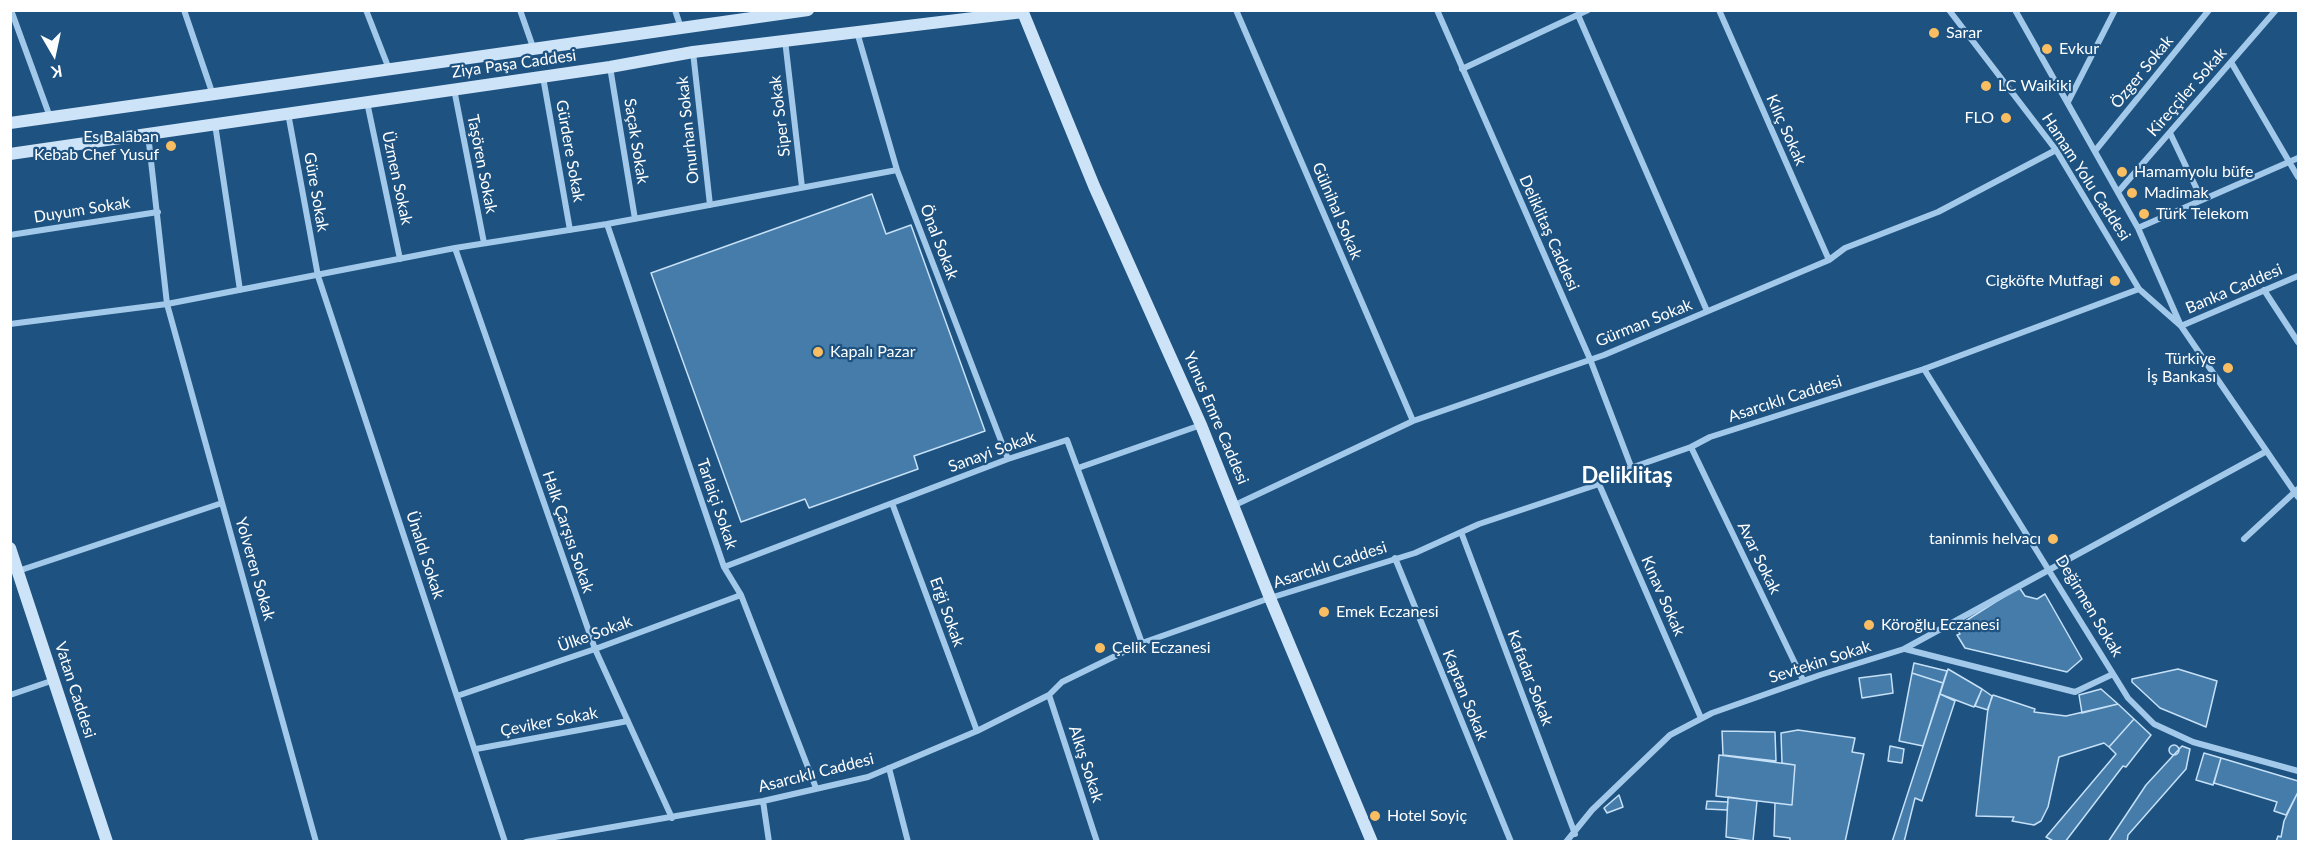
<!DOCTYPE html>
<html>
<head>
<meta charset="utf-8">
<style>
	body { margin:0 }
	#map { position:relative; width:2309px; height:852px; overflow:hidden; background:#1e5280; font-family:Lato,sans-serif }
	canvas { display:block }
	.frame { position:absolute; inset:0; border:12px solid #fff; pointer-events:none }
	.north { position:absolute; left:24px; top:24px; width:60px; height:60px; -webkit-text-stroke:4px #1e5280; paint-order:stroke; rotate:171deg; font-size:16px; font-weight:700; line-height:24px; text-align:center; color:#fff }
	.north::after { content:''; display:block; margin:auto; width:21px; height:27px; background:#fff; clip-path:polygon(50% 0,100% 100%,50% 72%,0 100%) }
</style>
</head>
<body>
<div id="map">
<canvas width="2309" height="852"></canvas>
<div class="frame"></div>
<div class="north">K</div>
</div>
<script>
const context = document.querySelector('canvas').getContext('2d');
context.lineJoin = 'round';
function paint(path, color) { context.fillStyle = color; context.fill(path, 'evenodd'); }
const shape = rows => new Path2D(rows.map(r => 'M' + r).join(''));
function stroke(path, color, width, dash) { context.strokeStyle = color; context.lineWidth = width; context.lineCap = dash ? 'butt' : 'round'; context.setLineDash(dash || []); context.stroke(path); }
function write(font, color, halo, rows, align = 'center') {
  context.font = font + ' Lato,sans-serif'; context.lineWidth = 4.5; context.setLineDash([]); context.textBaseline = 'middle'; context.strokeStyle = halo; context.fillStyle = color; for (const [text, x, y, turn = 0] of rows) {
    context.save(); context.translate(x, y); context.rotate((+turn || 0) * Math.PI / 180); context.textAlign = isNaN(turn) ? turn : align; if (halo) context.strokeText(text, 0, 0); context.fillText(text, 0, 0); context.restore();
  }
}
const building = shape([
	[872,194,886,234,911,225,985,431,914,456,918,469,809,508,805,499,741,522,651,273,872,194],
	[2019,587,2025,596,2037,599,2045,594,2082,659,2067,672,1965,648,1957,635,1960,634,1956,627,2019,587],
	[1914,663,1947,671,1943,683,1912,673,1914,663],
	[1948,669,1982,689,1974,707,1940,694,1948,669],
	[2178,669,2217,681,2206,727,2160,708,2132,682,2132,679,2178,669],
	[1912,673,1943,683,1923,746,1899,741,1912,673],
	[1891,674,1893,693,1862,698,1859,678,1891,674],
	[1982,689,1992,696,1988,710,1975,706,1982,689],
	[2101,689,2118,704,2082,713,2079,695,2101,689],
	[1940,694,1955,701,1922,801,1915,798,1904,842,1892,842,1940,694],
	[1993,695,2035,709,2034,712,2066,716,2118,704,2134,719,2109,747,2104,743,2059,757,2048,807,2041,821,2034,825,2012,821,2014,817,1976,816,1988,708,1993,695],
	[2134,719,2151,735,2126,767,2123,766,2065,842,2055,842,2046,837,2116,754,2109,747,2134,719],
	[1798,730,1855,738,1852,752,1864,754,1845,842,1790,842,1790,838,1774,836,1775,803,1792,805,1795,765,1782,763,1781,733,1798,730],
	[1722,731,1775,732,1776,761,1723,755,1722,731],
	'2169 750a5 5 0 1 1 10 0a5 5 0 1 1-10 0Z',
	[1890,746,1904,749,1902,763,1888,761,1890,746],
	[2182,746,2190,749,2186,769,2128,835,2127,842,2108,842,2146,785,2182,746],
	[2204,753,2221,758,2213,785,2196,780,2204,753],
	[1719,755,1795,765,1792,805,1716,796,1719,755],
	[2221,758,2298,781,2298,792,2286,815,2274,811,2277,802,2214,783,2221,758],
	[2298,792,2298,842,2276,842,2278,836,2281,837,2284,821,2298,792],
	[1619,795,1623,807,1607,813,1604,808,1619,795],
	[1728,797,1757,801,1753,841,1726,837,1728,797],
	[1707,801,1728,802,1727,810,1706,809,1707,801]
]);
paint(building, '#467caa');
stroke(building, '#c6e1f7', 1.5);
stroke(shape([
	[11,10,50,117],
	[184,10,213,95],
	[366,10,389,69],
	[520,10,534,50],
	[675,10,681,28],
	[1236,10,1413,421],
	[1437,10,1590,359,1632,469],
	[1719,10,1829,260],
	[1949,10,2056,150,2139,289,2181,326,2298,497],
	[2015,10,2138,228,2181,326,2298,276],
	[1578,15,1707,311],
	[857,32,897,170,1008,459],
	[785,40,802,187],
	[693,52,710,205],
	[2231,62,2298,177],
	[610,67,635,219],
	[1462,69,1588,10],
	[543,77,570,230],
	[454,89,484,243],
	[367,102,400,259],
	[2068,102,2115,10],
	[288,113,318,276,505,842],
	[215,124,240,290],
	[2170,133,2202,200],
	[148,134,167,304,316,842],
	[2095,151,2209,10],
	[2118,192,2276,10],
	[607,224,724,567,741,595,816,788],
	[2138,228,2298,158],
	[10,235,158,212],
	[455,248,595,649,672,818],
	[2264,290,2298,342],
	[10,324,167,304,455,248,607,224,897,170],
	[1924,369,2128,698,2154,724,2193,742,2298,771],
	[1691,447,1803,680],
	[1078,468,1201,425],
	[1599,484,1701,718],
	[892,503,977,731],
	[1235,505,1413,421,1604,355,1829,260,1845,248,1938,212,2056,150],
	[1461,532,1575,834],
	[2244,539,2298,489],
	[1395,558,1511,842],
	[724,567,1008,459,1067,440,1142,643],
	[18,571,222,503],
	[1905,649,2075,692,2113,674],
	[10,695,54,680],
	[1049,695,1097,842],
	[457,696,595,649,741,595],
	[476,749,628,721],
	[889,768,908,842],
	[763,801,769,842],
	[526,842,763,801,868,777,977,731,1049,695,1062,682,1142,643,1270,598,1415,553,1479,524,1599,484,1616,473,1691,447,1710,437,1924,369,2139,289],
	[1566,842,1592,810,1670,735,1712,713,1820,675,1904,649,2265,452]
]), '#a2c9e9', 6);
stroke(shape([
	[1022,10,1094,186,1201,425,1270,598,1372,842],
	[10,123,808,10],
	[10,154,610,67,693,52,1023,12],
	[10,548,107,842]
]), '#cde3f7', 12);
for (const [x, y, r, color] of [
	[1934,33,6,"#f8be61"],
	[2047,49,6,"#f8be61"],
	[1986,86,6,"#f8be61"],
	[2006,118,6,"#f8be61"],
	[171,146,6,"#f8be61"],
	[2122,172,6,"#f8be61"],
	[2132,193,6,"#f8be61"],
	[2144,214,6,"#f8be61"],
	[2115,281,6,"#f8be61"],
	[818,352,6,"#f8be61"],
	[2228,368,6,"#f8be61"],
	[2053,539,6,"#f8be61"],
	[1324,612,6,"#f8be61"],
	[1869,625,6,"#f8be61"],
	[1100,648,6,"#f8be61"],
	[1375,816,6,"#f8be61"]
]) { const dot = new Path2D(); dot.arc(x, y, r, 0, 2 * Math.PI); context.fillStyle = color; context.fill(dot); stroke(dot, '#1e5280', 2); }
write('16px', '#fff', '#1e5280', [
	["Sarar",1946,33],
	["Evkur",2059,49],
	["LC Waikiki",1998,86],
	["FLO",1994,118,"right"],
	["Es Balaban",159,137,"right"],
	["Kebab Chef Yusuf",159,155,"right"],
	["Hamamyolu büfe",2134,172],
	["Madimak",2144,193],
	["Türk Telekom",2156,214],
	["Cigköfte Mutfagi",2103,281,"right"],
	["Kapalı Pazar",830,352],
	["Türkiye",2216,359,"right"],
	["İş Bankası",2216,377,"right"],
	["taninmis helvacı",2041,539,"right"],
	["Emek Eczanesi",1336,612],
	["Köroğlu Eczanesi",1881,625],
	["Çelik Eczanesi",1112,648],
	["Hotel Soyiç",1387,816]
], 'left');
write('16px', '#fff', '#1e5280', [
	["Ziya Paşa Caddesi",514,64,-8],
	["Özger Sokak",2142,72,-51],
	["Kireççiler Sokak",2187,92,-49],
	["Siper Sokak",780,116,-97],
	["Onurhan Sokak",688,130,-96],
	["Kılıç Sokak",1786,130,66],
	["Saçak Sokak",636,141,81],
	["Gürdere Sokak",570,151,80],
	["Taşören Sokak",482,164,79],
	["Hamam Yolu Caddesi",2086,177,57],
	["Üzmen Sokak",397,178,78],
	["Güre Sokak",316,192,80],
	["Duyum Sokak",82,210,-9],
	["Gülnihal Sokak",1337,211,67],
	["Deliklitaş Caddesi",1549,233,66],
	["Önal Sokak",939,242,69],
	["Banka Caddesi",2234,289,-23],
	["Gürman Sokak",1644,323,-22],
	["Asarcıklı Caddesi",1785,399,-18],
	["Yunus Emre Caddesi",1216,418,67],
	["Sanayi Sokak",992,452,-20],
	["Tarlaiçi Sokak",717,504,71],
	["Halk Çarşısı Sokak",568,532,71],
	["Ünaldı Sokak",425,555,72],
	["Avar Sokak",1759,558,64],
	["Asarcıklı Caddesi",1330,565,-18],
	["Yolveren Sokak",255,569,74],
	["Kınav Sokak",1663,596,66],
	["Değirmen Sokak",2089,606,59],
	["Erği Sokak",947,612,70],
	["Ülke Sokak",595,634,-20],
	["Sevtekin Sokak",1820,662,-18],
	["Kafadar Sokak",1530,678,69],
	["Vatan Caddesi",75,690,72],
	["Kaptan Sokak",1465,695,68],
	["Çeviker Sokak",549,722,-11],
	["Alkış Sokak",1086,764,72],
	["Asarcıklı Caddesi",816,773,-14]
]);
write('bold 22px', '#fff', '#1e5280', [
	["Deliklitaş",1627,476]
]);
</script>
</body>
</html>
